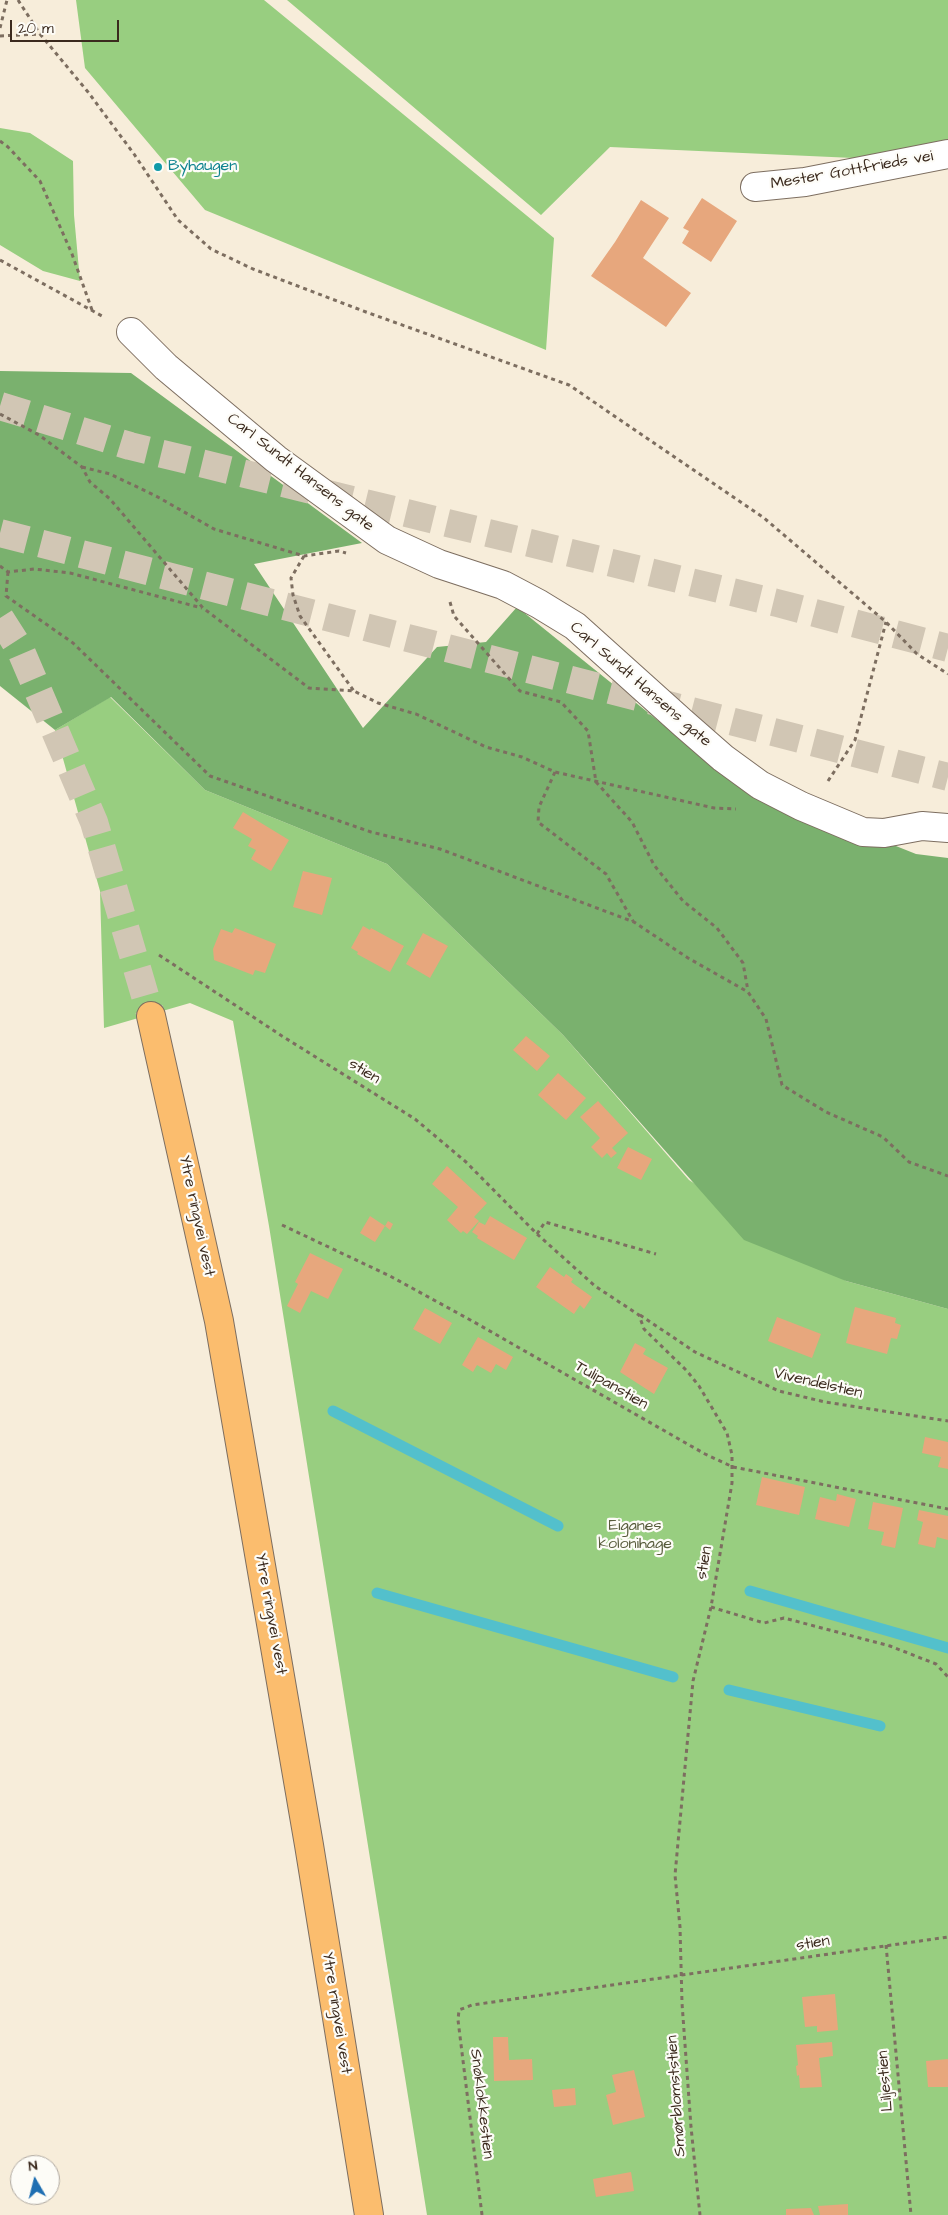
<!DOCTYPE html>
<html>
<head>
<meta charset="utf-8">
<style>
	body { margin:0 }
	#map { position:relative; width:948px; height:2215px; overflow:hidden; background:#f7edda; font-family:"Architects Daughter",sans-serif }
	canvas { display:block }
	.north { position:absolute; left:10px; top:2155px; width:50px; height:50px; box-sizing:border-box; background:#fdfcf7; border:1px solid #afa8a0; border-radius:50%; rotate:352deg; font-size:14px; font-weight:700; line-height:20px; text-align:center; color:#3b2a1e }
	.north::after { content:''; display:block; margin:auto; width:18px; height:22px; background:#1f6fb2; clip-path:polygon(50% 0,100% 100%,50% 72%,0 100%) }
	.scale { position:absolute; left:10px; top:20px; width:109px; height:22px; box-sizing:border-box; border:2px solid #3b2a1e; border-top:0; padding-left:6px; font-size:15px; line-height:18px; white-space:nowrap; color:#3b2a1e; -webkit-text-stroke:4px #fdfcf7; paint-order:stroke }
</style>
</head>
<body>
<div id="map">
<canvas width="948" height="2215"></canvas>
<div class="north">N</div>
<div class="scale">20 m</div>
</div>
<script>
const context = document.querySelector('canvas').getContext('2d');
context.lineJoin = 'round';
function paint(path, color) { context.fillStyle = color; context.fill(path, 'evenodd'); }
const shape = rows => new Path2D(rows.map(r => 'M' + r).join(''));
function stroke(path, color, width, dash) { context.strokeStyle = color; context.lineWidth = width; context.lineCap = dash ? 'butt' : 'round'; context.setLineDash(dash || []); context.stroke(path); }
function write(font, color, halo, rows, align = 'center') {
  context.font = font + ' "Architects Daughter",sans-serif'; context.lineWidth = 4.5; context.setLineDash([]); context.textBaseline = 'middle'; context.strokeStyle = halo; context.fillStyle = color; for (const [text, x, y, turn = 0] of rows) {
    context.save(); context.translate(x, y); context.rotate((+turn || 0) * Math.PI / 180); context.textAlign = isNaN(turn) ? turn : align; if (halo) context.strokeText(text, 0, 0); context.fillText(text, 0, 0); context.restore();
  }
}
paint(shape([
	[76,0,264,0,554,238,546,350,205,210,85,68],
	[287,0,948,0,948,148,920,161,610,147,541,215],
	[0,128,30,133,73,161,74,215,80,281,43,271,0,245],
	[110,697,205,790,387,864,563,1035,689,1180,846,1281,948,1309,948,2215,427,2215,269,1226,233,1021,190,1003,104,1028,100,891,55,730]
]), '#98ce80');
paint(shape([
	[0,371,131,373,362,543,254,564,363,728,437,647,486,642,517,607,733,781,916,854,948,858,948,1309,846,1281,744,1240,563,1035,387,864,205,790,111,697,55,730,0,686]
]), '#7ab16e');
stroke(shape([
	[333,1411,558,1526],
	[750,1591,948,1648],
	[377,1593,673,1677],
	[729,1690,880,1726]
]), '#53c0cc', 11);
paint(shape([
	[702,198,737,221,711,262,682,243,689,231,683,228],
	[641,200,669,218,643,258,691,293,666,327,591,276,615,242],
	[243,812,289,840,271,871,251,859,256,850,248,846,252,839,233,828],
	[303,871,332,878,322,915,293,907],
	[363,926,370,930,371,928,404,946,390,972,357,954,358,952,351,948],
	[235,928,276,944,265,973,255,970,253,975,214,960,213,949,221,929,232,933],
	[423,933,448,946,430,978,406,964],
	[526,1036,550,1056,537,1071,513,1050],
	[558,1073,586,1098,566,1120,538,1095],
	[598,1101,628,1133,612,1148,617,1153,611,1158,607,1153,602,1158,591,1147,600,1138,580,1117],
	[628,1147,652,1159,641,1180,617,1168],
	[447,1166,487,1203,474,1217,479,1221,467,1234,463,1231,461,1233,447,1220,458,1207,432,1184],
	[370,1216,385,1226,375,1242,360,1233],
	[490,1216,527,1238,514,1260,477,1238,478,1236,472,1232,479,1222,485,1225],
	[388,1221,393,1224,390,1230,385,1226],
	[310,1253,343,1269,328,1299,311,1291,300,1313,287,1306,298,1284,295,1282],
	[550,1267,564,1277,566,1274,573,1279,571,1282,592,1297,584,1309,580,1305,574,1314,536,1287],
	[855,1307,896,1318,895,1323,901,1325,897,1339,891,1338,887,1354,846,1343],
	[425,1308,452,1323,440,1344,413,1329],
	[777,1317,821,1334,812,1358,768,1341],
	[478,1337,513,1357,506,1370,496,1364,491,1373,477,1365,473,1372,462,1365],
	[635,1343,646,1349,643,1354,668,1368,654,1394,620,1372],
	[925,1437,948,1442,948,1469,938,1467,941,1457,922,1453],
	[762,1477,805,1487,799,1515,756,1505],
	[837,1494,856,1499,849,1527,815,1519,820,1497,836,1501],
	[873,1502,903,1508,895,1548,881,1545,884,1532,868,1529],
	[919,1510,948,1516,948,1540,937,1537,935,1548,918,1544,923,1522,917,1520],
	[835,1994,838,2030,817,2032,817,2026,805,2027,802,1997],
	[493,2037,508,2037,509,2060,532,2059,533,2080,494,2081],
	[832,2042,833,2056,819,2058,822,2087,800,2088,799,2075,797,2076,796,2066,798,2065,796,2045],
	[948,2059,948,2087,928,2087,926,2061],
	[634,2070,645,2117,613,2125,606,2095,616,2092,612,2075],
	[575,2088,576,2105,554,2107,552,2090],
	[631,2172,634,2191,596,2197,593,2179],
	[848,2204,848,2215,820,2215,818,2206],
	[811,2208,814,2215,786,2215,786,2209]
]), '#e7a77d');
stroke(shape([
	[0,618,21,651,94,822,151,1016]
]), '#d1c6b4', 28, [28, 14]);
stroke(shape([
	[0,406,130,446,777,603,948,648],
	[0,533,948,777]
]), '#d1c6b4', 28, [28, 14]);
const minor = shape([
	[755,187,805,182,948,154],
	[131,332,166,367,276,459,387,540,439,564,503,585,539,604,575,626,684,724,723,758,760,785,801,806,863,832,884,833,922,826,948,828]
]);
const primary = shape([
	[151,1016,219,1321,309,1845,369,2215]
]);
stroke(minor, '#7d6e60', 30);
stroke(primary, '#7d6e60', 30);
stroke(shape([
	[18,0,40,34],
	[0,28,7,0],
	[0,36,40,34,88,92,134,154,178,220,211,249,253,269,366,312,569,385,764,518,886,622,917,654,948,674],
	[0,141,8,147,40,181,72,254,92,310],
	[0,260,102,316],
	[0,414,39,435,82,467,90,482,110,499,203,608,309,688,354,691,378,703,416,714,486,747,522,757,555,772,714,808,736,809],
	[82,467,110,474,156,496,214,529,304,556,339,551,346,553],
	[304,556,291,578,293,595,300,616,354,691],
	[0,566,8,572,34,569,70,573,202,608],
	[8,572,6,596,73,643,210,776,371,832,440,849,634,922,688,958,748,992,766,1019,782,1085,826,1112,883,1137,909,1162,948,1176],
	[450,602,454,616,520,691,561,702,588,731,596,782,632,822,654,865,683,901,717,928,743,963,748,991],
	[555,772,539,807,538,822,606,874,633,921],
	[828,781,855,740,886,622],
	[159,955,282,1036,415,1119,466,1162,537,1234,595,1286,639,1315,644,1329,687,1371,699,1386,727,1433,732,1455,732,1483,711,1607,693,1681,675,1875,680,1927,682,2003,691,2127,700,2215],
	[282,1225,390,1276,474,1322,705,1454,733,1467,948,1509],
	[537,1234,545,1222,656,1254],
	[640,1315,695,1352,779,1391,825,1402,948,1421],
	[711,1607,764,1623,784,1618,890,1646,936,1664,948,1677],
	[886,1945,911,2215],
	[482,2215,458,2020,459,2010,472,2005,948,1937]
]), '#7d6e60', 3, [4, 4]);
stroke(minor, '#fff', 28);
stroke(primary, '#fbbd6e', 28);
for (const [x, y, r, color] of [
	[158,167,5,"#0f9aa8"]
]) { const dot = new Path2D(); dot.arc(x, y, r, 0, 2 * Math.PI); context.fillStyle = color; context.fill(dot); stroke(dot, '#fdfcf7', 2); }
write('16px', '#0d838f', '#fdfcf7', [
	["Byhaugen",168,167]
], 'left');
write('16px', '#3b2a1e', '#fdfcf7', [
	["Mester Gottfrieds vei",852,171,-10],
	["Carl Sundt Hansens gate",300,473,38],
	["Carl Sundt Hansens gate",640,685,41],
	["stien",364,1072,32],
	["Ytre ringvei vest",196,1216,78],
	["Vivendelstien",818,1384,13],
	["Tulipanstien",611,1386,30],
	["stien",705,1563,-80],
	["Ytre ringvei vest",270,1614,80],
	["stien",813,1944,-9],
	["Ytre ringvei vest",336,2013,81],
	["Liljestien",886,2081,-95],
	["Smørblomststien",677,2096,-94],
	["Snøklokkestien",481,2104,83]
]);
write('16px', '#575b3b', '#fdfcf7', [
	["Eiganes",635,1527],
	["kolonihage",635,1545]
]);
</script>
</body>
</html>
